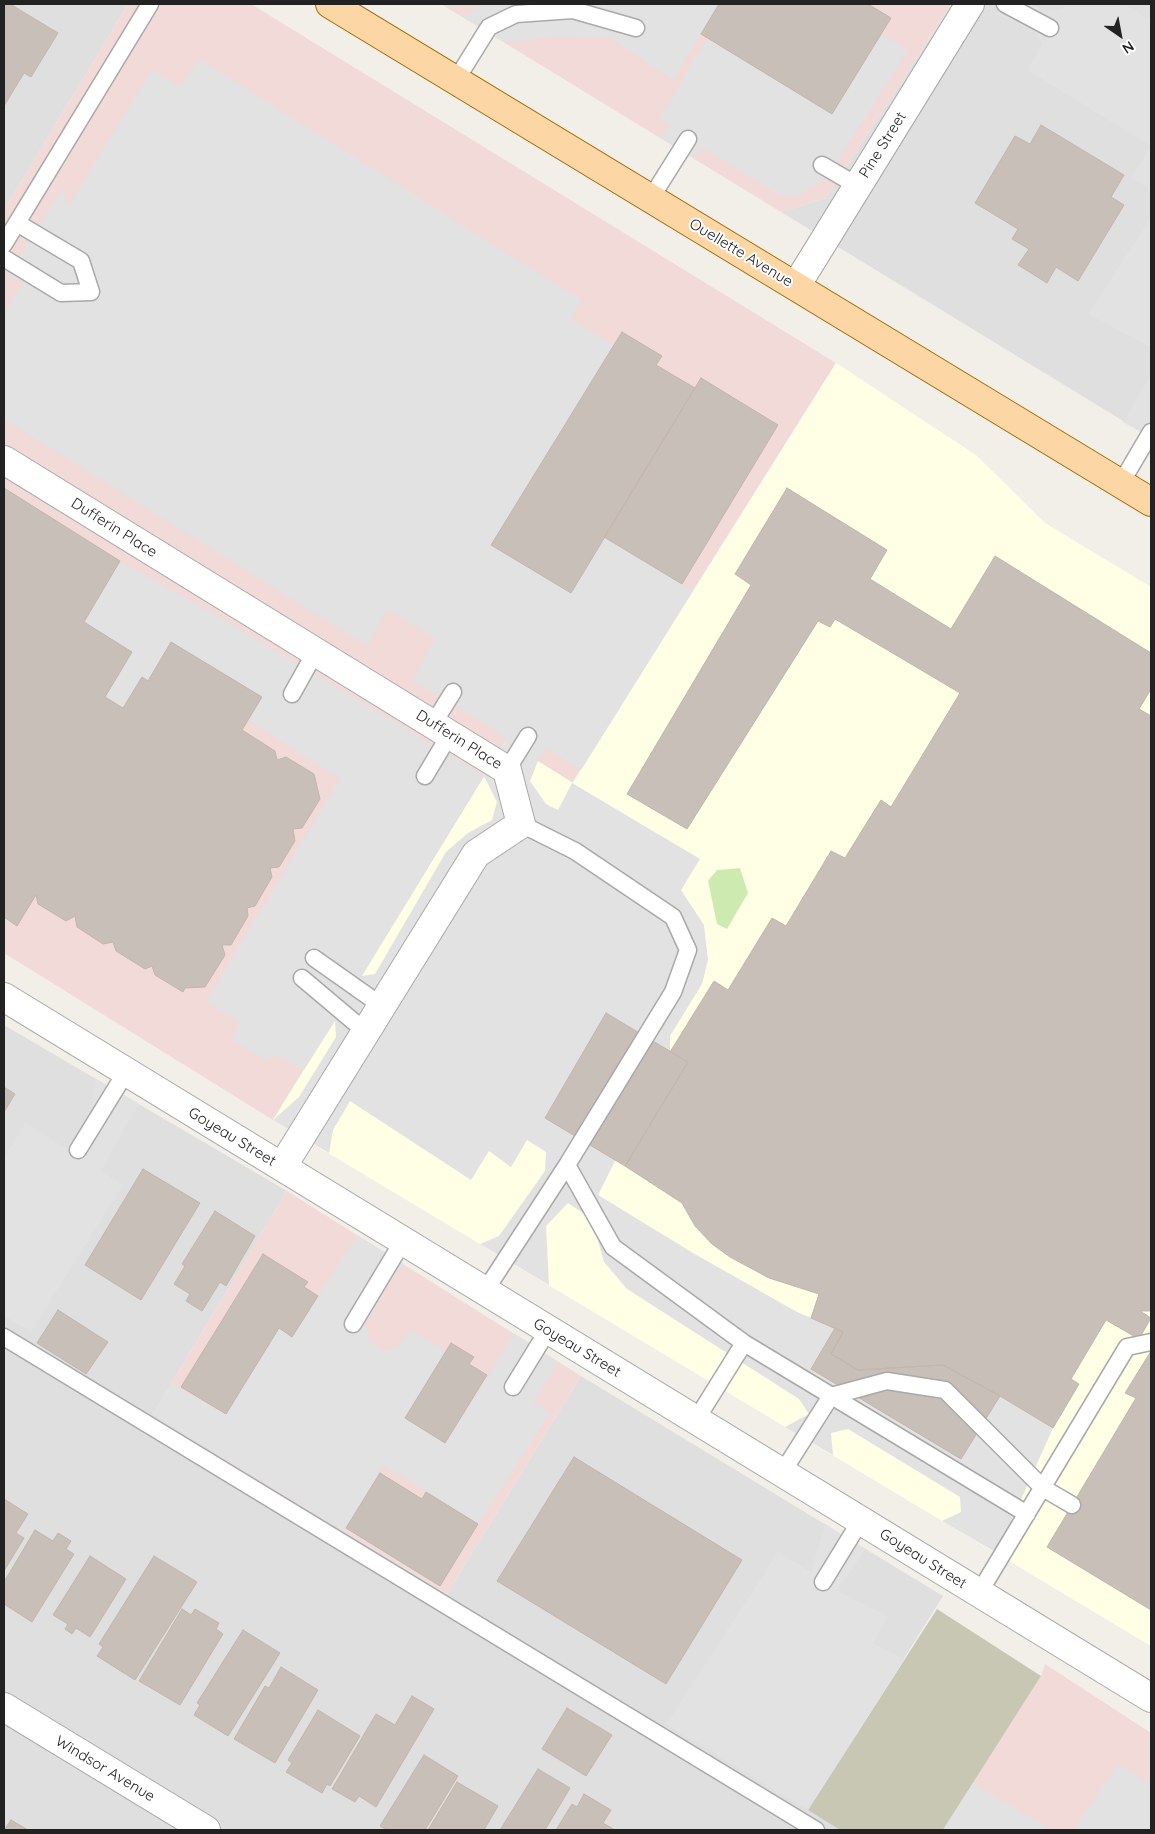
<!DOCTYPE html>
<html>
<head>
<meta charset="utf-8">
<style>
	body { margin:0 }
	#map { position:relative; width:1155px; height:1834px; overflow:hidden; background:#f2efe9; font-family:Quicksand,sans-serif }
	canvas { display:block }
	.frame { position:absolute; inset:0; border:5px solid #222; pointer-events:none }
	.north { position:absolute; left:1095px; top:10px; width:50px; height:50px; -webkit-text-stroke:4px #fff; paint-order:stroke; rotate:147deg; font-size:14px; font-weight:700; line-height:20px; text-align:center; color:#222 }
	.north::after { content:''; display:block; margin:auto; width:18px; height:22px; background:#222; clip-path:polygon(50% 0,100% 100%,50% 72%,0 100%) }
</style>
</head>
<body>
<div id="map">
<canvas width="1155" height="1834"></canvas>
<div class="frame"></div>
<div class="north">N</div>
</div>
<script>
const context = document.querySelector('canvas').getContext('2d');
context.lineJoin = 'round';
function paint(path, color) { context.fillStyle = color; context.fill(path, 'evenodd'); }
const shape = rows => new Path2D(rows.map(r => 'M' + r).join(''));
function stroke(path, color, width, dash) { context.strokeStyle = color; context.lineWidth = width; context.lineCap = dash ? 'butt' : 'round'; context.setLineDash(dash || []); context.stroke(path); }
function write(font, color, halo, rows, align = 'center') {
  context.font = font + ' Quicksand,sans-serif'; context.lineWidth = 4; context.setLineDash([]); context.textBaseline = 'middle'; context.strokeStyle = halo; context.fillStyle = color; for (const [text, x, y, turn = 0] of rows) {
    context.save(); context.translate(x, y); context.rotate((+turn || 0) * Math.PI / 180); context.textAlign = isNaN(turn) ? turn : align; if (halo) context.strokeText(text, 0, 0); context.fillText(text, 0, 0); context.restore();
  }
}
paint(shape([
	[4,4,128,4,4,210],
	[952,4,1151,4,1151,438,781,212,826,198],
	[4,1025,287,1191,153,1414,447,1594,581,1376,943,1596,809,1810,840,1830,4,1830]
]), '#e0dfdf');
paint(shape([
	[128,4,251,4,836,363,572,783,506,741,273,1120,4,953,4,210],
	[441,4,952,4,826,198,781,212],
	[287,1191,581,1376,447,1594,153,1414],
	[1045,1664,1151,1733,1151,1830,943,1830,1041,1676]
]), '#f2dad9');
paint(shape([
	[836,363,976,455,1045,523,1151,587,1151,1646,273,1120,506,741,573,783]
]), '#ffffe5');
paint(shape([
	[937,1609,1041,1676,943,1830,840,1830,808,1810]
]), '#c7c7b4');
paint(shape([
	[740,868,748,893,727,929,717,924,708,881,717,870]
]), '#cdebb0');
paint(shape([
	[483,4,719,4,673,80,610,38,555,37,505,42,463,17],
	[1001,4,1031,4,1044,11,1062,10,1065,4,1123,4,1151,20,1151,190,1131,178,1151,146,1027,70,1042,43,1033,30,996,14],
	[882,34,908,51,825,179,799,195,779,195,704,148,692,157,660,138,669,126,659,120,708,37,832,114],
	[199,59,581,300,571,319,613,345,492,545,570,593,604,537,693,591,581,770,547,748,538,761,530,781,546,804,558,810,572,783,700,859,681,890,704,925,708,960,702,984,670,1036,670,1052,598,1195,693,1253,797,1312,1000,1396,1053,1428,997,1553,942,1521,961,1512,960,1497,848,1429,831,1433,833,1455,785,1427,809,1414,799,1399,627,1289,604,1262,592,1219,568,1203,546,1226,549,1285,480,1244,499,1236,545,1171,546,1152,527,1140,511,1167,489,1151,471,1180,350,1101,333,1130,329,1153,273,1120,299,1097,336,1037,335,1021,304,1070,273,1054,267,1061,232,1040,240,1023,206,1001,340,779,248,720,262,697,171,642,148,681,142,678,123,708,105,697,132,652,84,622,120,561,233,625,484,776,506,741,491,727,412,681,435,639,388,609,367,646,4,419,4,314,24,281,6,278,63,187,67,208,152,70,180,87],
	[484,776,497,802,492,820,468,833,446,852,375,974,362,976],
	[1151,217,1151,347,1088,314],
	[1151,374,1151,438,1123,422],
	[95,1078,139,1104,101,1171,123,1185,31,1332,4,1316,4,1157,26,1123,67,1149,92,1110],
	[357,1235,404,1264,389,1281,366,1325,369,1341,384,1351,396,1349,410,1330,446,1351,405,1418,446,1443,514,1333,558,1362,533,1403,550,1413,478,1524,383,1465,345,1531,153,1414,171,1383,226,1414,279,1328,292,1337],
	[825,1524,866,1549,837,1591,888,1616,873,1643,905,1659,808,1810,666,1724,778,1552,811,1572],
	[1118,1764,1151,1785,1151,1830,1073,1830],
	[973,1783,1051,1830,943,1830]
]), '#e2e2e2');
const building = shape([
	[4,4,10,4,58,33,31,77,24,73,4,106,4,4],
	[719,4,868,4,891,18,832,114,701,34,719,4],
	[1041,125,1124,175,1111,197,1124,205,1078,281,1056,267,1047,283,1018,265,1029,249,1012,239,1018,229,975,203,1015,136,1030,144,1041,125],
	[622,332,662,356,656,365,695,388,571,593,491,545,622,332],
	[701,378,778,425,682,584,604,537,701,378],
	[4,488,120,561,84,622,132,652,105,697,123,708,142,677,148,681,171,642,262,697,242,730,275,751,277,760,286,757,314,774,320,799,302,828,293,829,295,841,279,867,270,868,272,877,255,906,247,908,248,916,231,945,222,945,225,955,205,987,185,988,183,992,155,975,152,966,145,969,116,951,113,942,103,944,77,927,75,916,66,921,38,904,36,895,17,926,4,917,4,488],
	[787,488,887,550,870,579,951,629,995,556,1151,653,1151,689,1139,709,1151,716,1151,1311,1140,1311,1151,1318,1139,1339,1106,1320,1071,1379,1079,1384,1053,1428,1000,1396,943,1365,858,1370,831,1354,843,1332,811,1318,819,1294,769,1278,730,1257,712,1244,695,1226,682,1203,625,1166,688,1062,670,1052,714,981,728,990,772,918,786,926,831,851,845,858,881,800,891,807,960,693,835,619,830,627,818,621,687,829,627,794,751,585,735,574,787,488],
	[606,1013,688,1062,625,1166,545,1118,606,1013],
	[4,1087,15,1094,4,1112,4,1087],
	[143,1169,200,1203,141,1300,85,1265,143,1169],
	[215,1211,255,1236,226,1286,220,1282,202,1311,186,1301,190,1294,174,1284,185,1266,182,1264,215,1211],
	[263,1254,308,1282,304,1287,318,1296,292,1337,279,1328,226,1414,181,1387,263,1254],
	[58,1310,108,1342,86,1374,37,1343,58,1310],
	[835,1328,843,1332,831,1354,858,1370,943,1365,1000,1396,961,1459,811,1369,835,1328],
	[451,1343,474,1357,469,1364,487,1375,445,1443,405,1418,451,1343],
	[1151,1351,1151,1610,1047,1547,1136,1398,1125,1393,1151,1351],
	[574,1457,742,1560,666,1684,497,1581,574,1457],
	[380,1473,422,1499,426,1492,478,1524,440,1586,346,1528,380,1473],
	[4,1499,28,1514,16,1533,24,1538,4,1571,4,1499],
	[35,1530,53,1541,58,1533,71,1541,66,1549,74,1554,32,1622,4,1604,4,1582,35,1530],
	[90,1556,126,1579,90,1637,76,1628,72,1634,65,1629,68,1624,53,1615,90,1556],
	[154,1556,197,1582,135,1680,97,1656,103,1647,99,1644,154,1556],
	[182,1609,191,1615,195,1609,219,1623,216,1629,223,1634,180,1705,139,1681,182,1609],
	[243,1630,280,1653,228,1736,194,1715,200,1705,197,1703,243,1630],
	[281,1667,318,1690,275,1763,234,1739,265,1686,269,1688,281,1667],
	[412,1696,434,1709,376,1807,359,1796,355,1802,332,1789,376,1714,395,1725,412,1696],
	[567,1708,612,1735,586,1776,542,1749,567,1708],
	[318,1710,360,1736,330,1786,327,1784,322,1793,286,1772,292,1763,288,1760,318,1710],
	[424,1755,458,1776,425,1830,387,1830,380,1826,424,1755],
	[538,1769,570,1788,545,1830,500,1830,538,1769],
	[457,1782,498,1806,484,1830,428,1830,457,1782],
	[584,1794,611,1810,603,1823,615,1830,556,1830,572,1804,577,1807,584,1794],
	[11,1820,28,1830,4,1830,11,1820]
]);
paint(building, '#c7bfb8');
stroke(building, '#c4b6ab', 1);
const lane = shape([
	[1005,4,1050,28],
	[456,80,489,27,516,14,573,10,636,28],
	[822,165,858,186],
	[651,198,688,139],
	[4,244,150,4],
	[4,258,61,293,91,292,81,261,17,223],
	[1121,483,1151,432],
	[292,694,316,651],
	[433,724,453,692],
	[507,770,528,736],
	[425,776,450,734],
	[314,958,382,1006],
	[302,978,366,1032],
	[78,1150,126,1072],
	[567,1165,613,1247,744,1343,1027,1514],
	[485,1291,567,1165,673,992,688,950,673,917,575,851,521,824],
	[353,1324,403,1241],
	[4,1337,816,1830],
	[513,1387,548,1330],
	[696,1420,744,1343],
	[782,1473,831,1396,887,1381,945,1390,1043,1488,1072,1505],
	[823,1582,861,1520],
	[979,1593,1127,1347,1151,1342]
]);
const street = shape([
	[796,286,970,4],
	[4,460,507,770,521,824,476,854,282,1167],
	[4,997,1151,1698],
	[4,1707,206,1830]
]);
const primary = shape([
	[330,4,1151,502]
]);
stroke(lane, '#a9a9a9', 19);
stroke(street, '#a9a9a9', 30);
stroke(primary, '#a06b00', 30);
stroke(lane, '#fff', 16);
stroke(street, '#fff', 28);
stroke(primary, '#fcd6a4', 28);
write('15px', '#222', '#fff', [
	["Pine Street",883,145,-58],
	["Ouellette Avenue",741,253,31],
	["Dufferin Place",114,528,32],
	["Dufferin Place",459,740,32],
	["Goyeau Street",232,1137,31],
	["Goyeau Street",577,1348,31],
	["Goyeau Street",923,1559,32],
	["Windsor Avenue",105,1769,31]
]);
</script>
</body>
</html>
